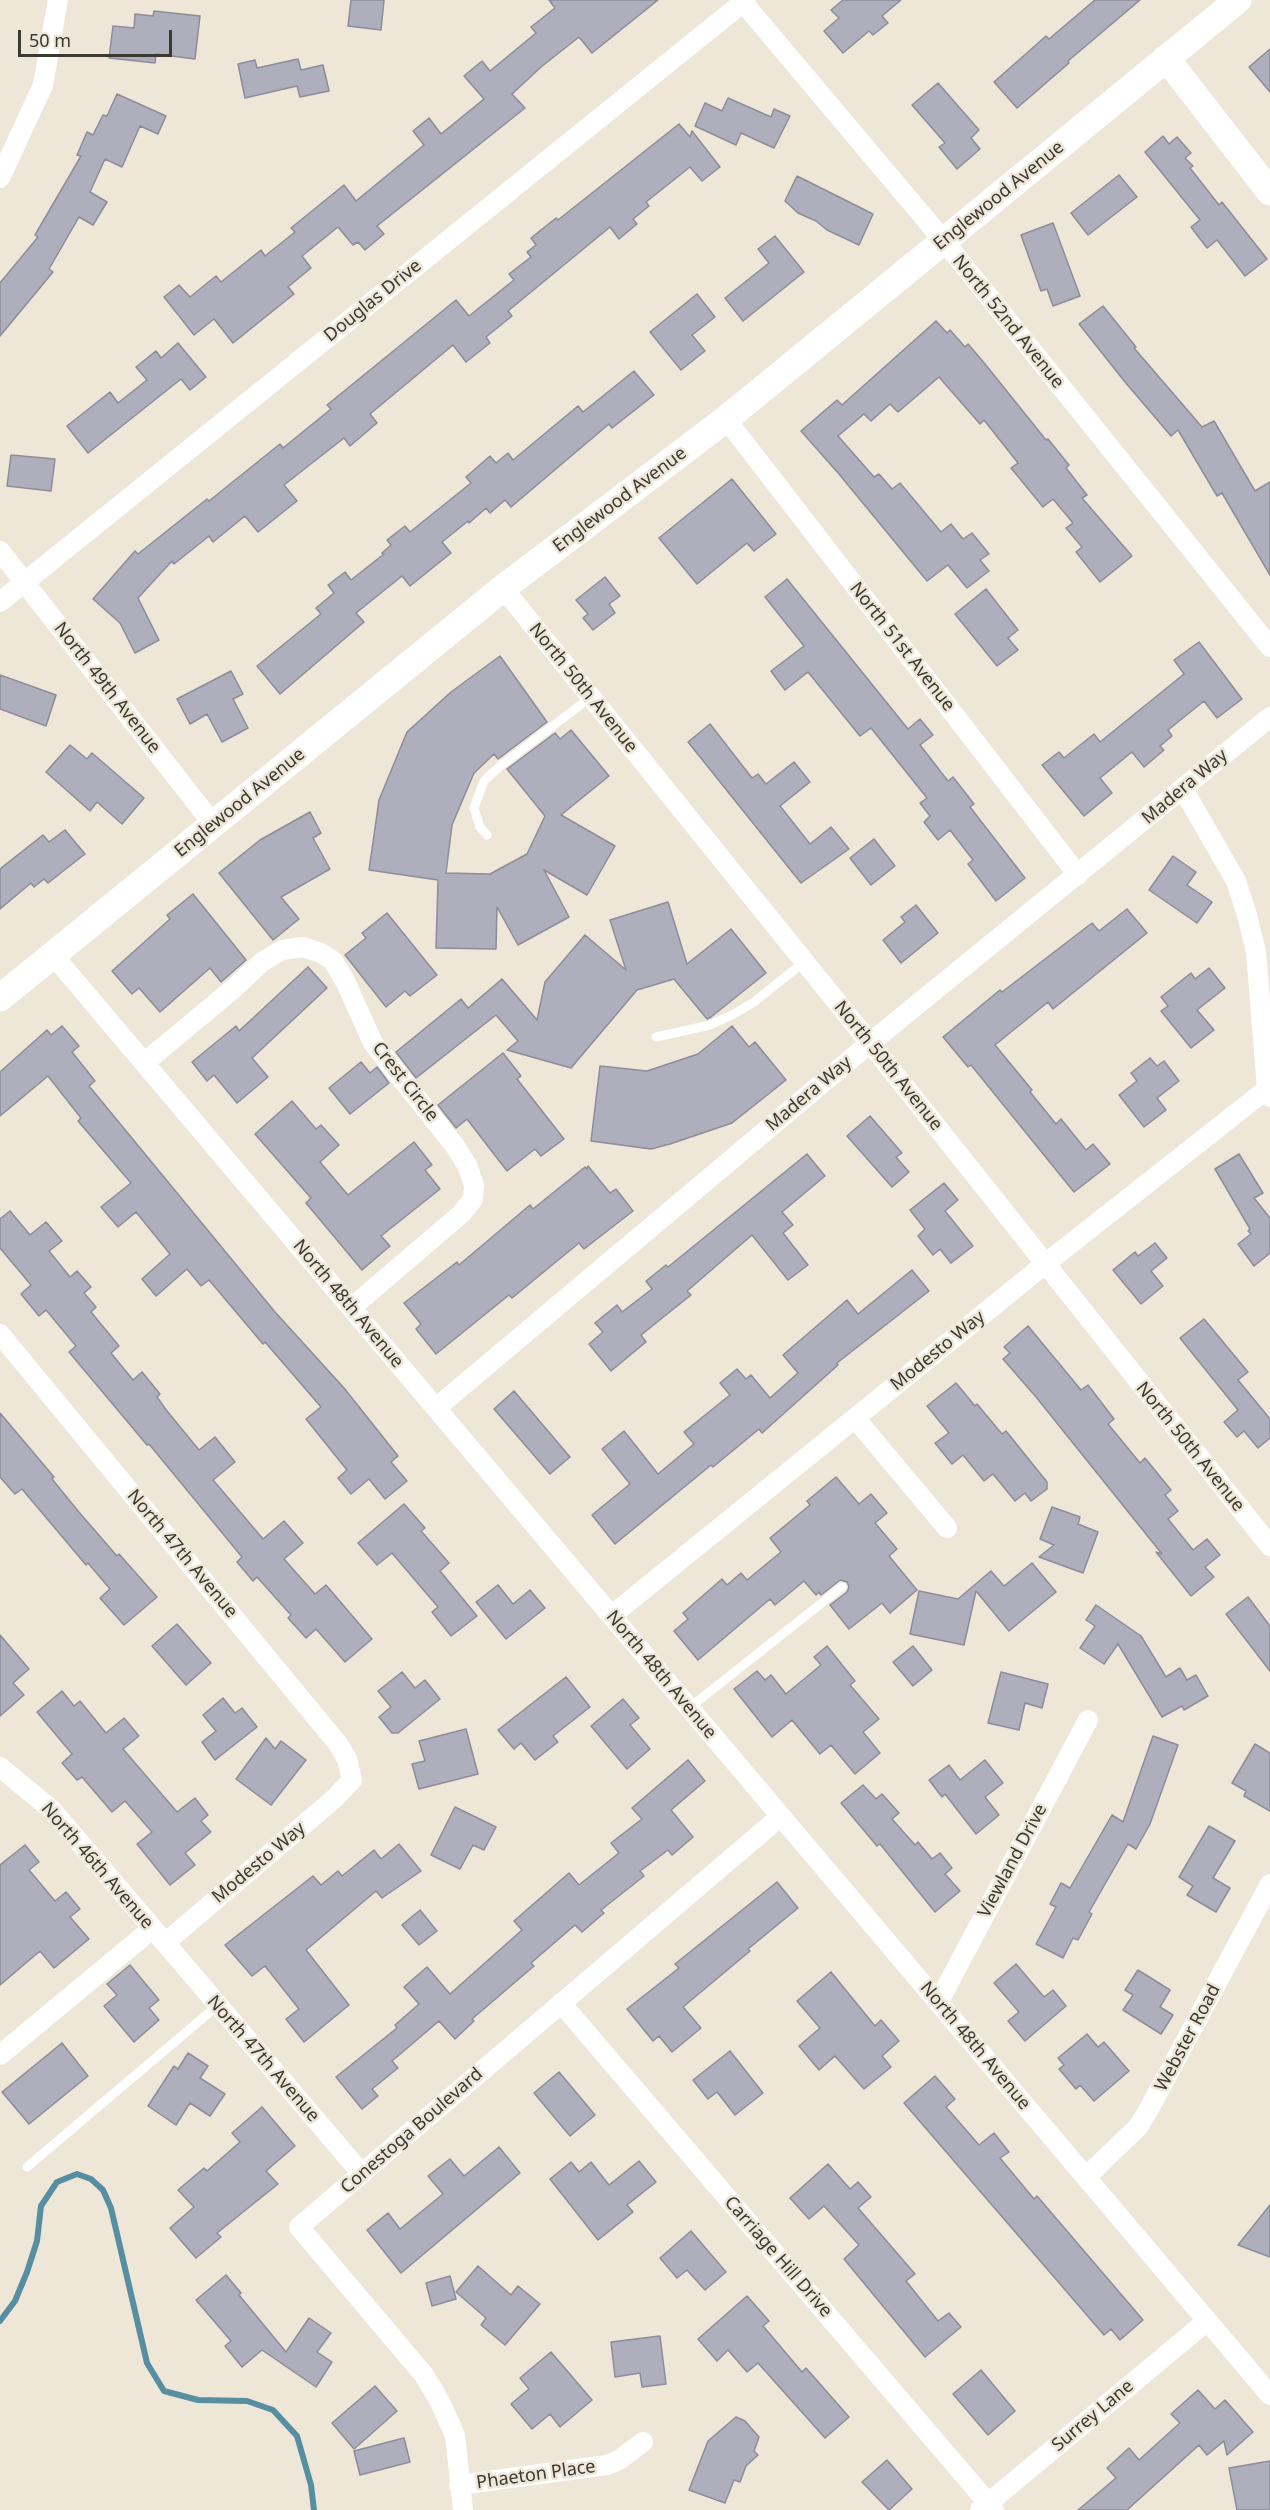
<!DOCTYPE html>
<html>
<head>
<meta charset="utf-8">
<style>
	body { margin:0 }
	#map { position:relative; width:1270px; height:2510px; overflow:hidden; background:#eee7d8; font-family:"Noto Sans",sans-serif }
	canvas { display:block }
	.scale { position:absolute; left:18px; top:30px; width:154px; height:27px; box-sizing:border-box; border:3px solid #3c3933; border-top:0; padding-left:8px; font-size:18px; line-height:21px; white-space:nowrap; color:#3c3933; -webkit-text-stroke:4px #eee7d8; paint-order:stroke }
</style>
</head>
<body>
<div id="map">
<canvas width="1270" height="2510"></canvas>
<div class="scale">50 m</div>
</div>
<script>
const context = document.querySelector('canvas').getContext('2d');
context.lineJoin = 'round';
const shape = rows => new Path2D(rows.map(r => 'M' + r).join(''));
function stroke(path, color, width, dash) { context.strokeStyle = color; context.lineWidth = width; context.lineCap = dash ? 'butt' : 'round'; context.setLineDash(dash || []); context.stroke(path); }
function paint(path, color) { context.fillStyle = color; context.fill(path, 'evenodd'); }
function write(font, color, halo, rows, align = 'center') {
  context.font = font + ' "Noto Sans",sans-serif'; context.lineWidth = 5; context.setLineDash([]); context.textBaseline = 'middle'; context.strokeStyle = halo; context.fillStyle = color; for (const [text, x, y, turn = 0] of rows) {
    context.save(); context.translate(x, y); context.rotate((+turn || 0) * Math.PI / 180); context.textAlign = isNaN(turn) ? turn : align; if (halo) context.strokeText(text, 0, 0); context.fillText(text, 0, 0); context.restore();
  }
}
stroke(shape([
	[0,2321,15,2301,27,2272,37,2241,41,2206,57,2182,77,2174,91,2179,103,2190,111,2208,147,2363,164,2391,198,2400,247,2401,273,2410,297,2436,311,2485,314,2510]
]), '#578ea2', 6);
const building = shape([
	[351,0,384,0,381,30,348,26,351,0],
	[549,0,658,0,592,53,579,37,541,67,512,94,525,108,377,226,384,234,365,250,358,242,353,245,338,227,302,256,311,268,288,287,294,294,233,343,214,319,194,335,164,297,179,285,190,297,216,276,221,282,261,250,265,256,295,232,291,228,344,185,356,201,424,145,413,131,429,118,441,134,484,99,464,76,482,61,490,71,536,33,531,27,555,8,549,0],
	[843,0,901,0,882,16,888,23,873,35,869,31,843,53,824,31,839,18,831,10,843,0],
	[1095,0,1140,0,1068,61,1069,63,1017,108,994,82,1046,36,1049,39,1095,0],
	[154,11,200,16,195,59,156,54,155,63,109,58,113,26,134,28,135,14,153,16,154,11],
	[1270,49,1270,92,1249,67,1270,49],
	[298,59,301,70,323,65,329,91,300,97,297,86,245,98,238,64,255,60,257,68,298,59],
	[938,83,979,130,971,138,980,149,957,169,939,147,945,143,912,105,938,83],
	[117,94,166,116,158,134,140,126,122,167,105,159,90,192,107,202,93,225,79,217,49,269,53,272,0,336,0,283,38,237,35,235,81,156,77,155,87,132,93,135,103,115,107,116,117,94],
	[728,98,771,117,774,109,790,116,774,148,741,133,736,145,695,126,705,103,722,111,728,98],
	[679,124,690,137,692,131,720,167,702,181,690,167,646,202,649,206,633,219,637,224,619,239,610,227,508,311,512,316,486,337,490,343,466,362,453,345,370,414,377,423,350,446,344,438,284,485,297,501,258,532,245,516,213,542,209,536,174,564,172,561,138,598,159,640,135,653,120,623,93,599,135,551,138,554,207,499,209,501,280,444,283,448,331,409,327,405,456,300,469,316,514,280,509,274,531,257,527,252,536,245,531,238,556,218,558,220,679,124],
	[1163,136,1169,144,1177,137,1191,153,1185,158,1193,166,1190,168,1219,205,1222,202,1267,259,1245,276,1217,240,1207,248,1191,227,1200,220,1145,152,1163,136],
	[1119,175,1137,197,1088,235,1071,213,1119,175],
	[797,176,873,214,859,245,827,230,816,221,798,213,785,201,797,176],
	[1053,223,1080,296,1053,306,1047,289,1041,291,1021,235,1053,223],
	[775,236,804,272,743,321,725,298,769,263,758,249,775,236],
	[697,294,715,317,692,335,705,351,681,370,650,332,697,294],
	[1103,306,1136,347,1134,348,1202,427,1214,421,1255,491,1270,482,1270,575,1222,493,1217,496,1178,430,1171,436,1125,382,1079,324,1103,306],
	[936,321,947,333,950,330,965,347,968,344,985,364,1046,440,1048,439,1069,465,1066,468,1087,495,1082,498,1132,556,1100,582,1076,552,1082,547,1066,528,1073,523,1053,499,1043,507,1011,468,1018,463,984,420,980,424,939,377,898,412,890,404,871,421,864,414,838,436,874,477,879,474,892,489,900,483,941,532,951,524,963,539,972,533,989,554,980,560,989,571,967,588,948,565,927,581,839,474,801,431,837,400,842,405,936,321],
	[178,343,206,377,190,390,181,379,88,453,67,426,110,392,118,403,147,380,136,367,156,351,161,358,178,343],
	[634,371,654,395,612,428,609,424,511,507,505,500,490,513,486,508,469,523,468,521,442,542,451,553,410,586,402,576,356,613,364,622,280,694,257,666,321,614,316,608,334,593,328,585,345,572,351,580,384,554,382,553,391,545,387,540,405,526,410,532,471,483,466,477,490,456,496,463,508,453,513,460,578,406,583,412,634,371],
	[11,455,55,459,51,491,7,486,11,455],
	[732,479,776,534,754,551,747,543,697,584,659,538,732,479],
	[605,577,620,596,609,604,615,613,593,630,583,618,588,614,576,600,605,577],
	[787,579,908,729,920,719,933,735,920,745,948,781,953,777,974,804,970,807,1025,878,996,901,968,864,973,860,950,830,938,840,924,822,930,816,920,803,927,798,871,728,860,736,808,672,785,690,771,671,804,646,765,597,787,579],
	[986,589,1018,630,1008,638,1018,650,997,666,955,614,986,589],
	[1199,642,1242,699,1217,718,1204,701,1168,730,1172,736,1160,746,1164,750,1144,767,1132,752,1100,778,1112,793,1084,816,1042,765,1059,752,1064,758,1094,734,1100,742,1184,674,1174,660,1199,642],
	[500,656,547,722,498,759,494,754,474,773,452,825,446,873,490,874,527,854,545,816,507,769,555,733,560,739,571,730,609,776,561,815,615,846,587,895,544,870,569,917,518,945,497,907,496,949,436,948,438,880,369,870,379,800,407,732,451,692,500,656],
	[231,671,243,694,233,699,248,728,222,742,207,714,190,724,177,699,231,671],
	[0,675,56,695,46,726,0,709,0,675],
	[710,724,752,778,758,774,766,784,794,762,810,782,780,806,810,844,831,827,849,849,801,883,688,742,710,724],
	[70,745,87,759,92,753,144,798,122,824,97,802,90,811,46,772,70,745],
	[310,812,321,833,313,838,330,869,281,897,299,919,273,940,219,873,260,840,310,812],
	[65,830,85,854,48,883,44,879,34,887,31,883,0,909,0,869,43,835,49,842,65,830],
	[874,839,895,866,871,885,850,858,874,839],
	[1173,856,1196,872,1187,885,1212,902,1197,923,1149,890,1173,856],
	[193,894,246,960,221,982,210,968,160,1012,139,988,132,994,112,971,170,919,167,915,193,894],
	[668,902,687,964,731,929,766,973,711,1017,707,1019,674,979,637,990,571,1068,507,1050,518,1041,496,1015,416,1078,396,1052,461,999,468,1008,502,979,537,1020,545,982,585,935,626,970,610,920,668,902],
	[916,905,938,933,901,963,883,940,905,922,901,917,916,905],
	[1127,909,1147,933,1053,1009,1048,1002,995,1045,1032,1090,1030,1092,1056,1124,1061,1119,1086,1150,1093,1144,1110,1164,1074,1192,971,1065,968,1067,943,1037,1000,990,1002,992,1092,923,1099,931,1127,909],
	[387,913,437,975,410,996,405,991,386,1007,345,955,366,938,362,933,387,913],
	[308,967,327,988,252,1058,268,1077,237,1103,214,1075,207,1081,192,1062,236,1026,239,1031,308,967],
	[1209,968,1225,988,1197,1010,1214,1030,1191,1048,1161,1011,1168,1006,1161,997,1191,973,1195,979,1209,968],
	[62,1026,79,1046,72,1052,95,1081,89,1086,275,1312,344,1388,398,1456,391,1462,407,1481,385,1499,369,1479,351,1494,338,1478,347,1470,306,1419,321,1407,265,1342,263,1344,209,1280,201,1286,187,1269,156,1296,142,1279,170,1254,136,1212,118,1227,101,1207,131,1183,78,1121,81,1118,48,1076,0,1116,0,1072,47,1030,51,1035,62,1026],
	[732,1026,749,1047,755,1042,786,1080,732,1123,670,1144,651,1149,591,1141,600,1066,647,1071,698,1054,732,1026],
	[503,1053,521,1076,517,1079,564,1139,541,1156,535,1149,507,1171,467,1119,456,1128,438,1105,503,1053],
	[1150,1058,1157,1066,1164,1061,1179,1081,1157,1098,1166,1110,1144,1127,1119,1095,1137,1081,1131,1073,1150,1058],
	[361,1062,370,1073,377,1067,389,1083,350,1114,329,1088,361,1062],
	[292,1101,316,1129,321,1125,339,1145,320,1162,348,1195,414,1142,432,1165,425,1170,440,1189,381,1236,390,1246,362,1270,306,1203,311,1198,255,1134,292,1101],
	[870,1116,902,1153,896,1157,909,1172,892,1187,847,1136,870,1116],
	[807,1154,825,1176,782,1212,793,1225,783,1233,808,1265,788,1280,752,1235,687,1291,691,1295,641,1335,646,1342,611,1371,589,1344,603,1332,595,1323,617,1305,622,1312,652,1289,646,1281,666,1265,668,1267,807,1154],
	[1239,1154,1263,1193,1254,1198,1270,1218,1270,1253,1254,1266,1238,1244,1251,1234,1248,1231,1250,1229,1215,1169,1239,1154],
	[588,1166,610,1193,616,1189,633,1211,584,1249,579,1243,512,1298,509,1295,436,1354,416,1329,421,1324,404,1303,457,1262,459,1265,530,1205,533,1209,585,1167,587,1169,588,1166],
	[944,1183,958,1200,945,1211,973,1246,951,1263,940,1249,933,1255,918,1236,925,1229,910,1210,944,1183],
	[10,1211,30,1235,46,1222,62,1241,49,1251,70,1277,77,1271,91,1287,84,1293,96,1307,91,1312,119,1346,111,1353,133,1380,142,1372,160,1394,157,1397,167,1411,199,1450,215,1437,235,1462,213,1480,263,1539,284,1521,303,1543,284,1559,315,1594,326,1585,372,1639,345,1662,316,1629,306,1638,288,1618,291,1615,257,1577,253,1581,237,1562,242,1557,149,1444,147,1445,69,1352,76,1346,46,1310,39,1316,21,1294,31,1285,0,1248,0,1219,10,1211],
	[1155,1243,1167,1258,1151,1271,1163,1286,1141,1304,1113,1270,1135,1252,1138,1256,1155,1243],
	[912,1270,929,1291,837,1363,838,1365,762,1433,759,1429,713,1467,711,1465,615,1544,592,1515,630,1484,602,1449,624,1431,658,1474,694,1444,684,1432,730,1395,720,1383,737,1369,746,1379,751,1375,770,1398,798,1373,783,1355,847,1300,858,1314,912,1270],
	[1204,1319,1248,1372,1238,1380,1270,1419,1270,1438,1258,1448,1244,1431,1237,1437,1224,1422,1238,1410,1180,1338,1204,1319],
	[1028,1326,1081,1390,1088,1385,1114,1419,1108,1424,1140,1463,1145,1458,1171,1490,1165,1495,1178,1511,1168,1519,1193,1550,1207,1539,1220,1555,1205,1567,1214,1577,1191,1596,1156,1552,1162,1554,1036,1397,1003,1359,1010,1353,1004,1347,1028,1326],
	[956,1383,975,1406,977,1404,1002,1434,1006,1431,1047,1482,1047,1489,1031,1501,1025,1493,1015,1501,993,1474,984,1481,963,1455,952,1464,935,1443,949,1433,927,1406,956,1383],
	[514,1391,570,1457,550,1474,494,1409,514,1391],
	[0,1413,54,1477,52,1479,78,1511,117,1556,119,1554,157,1597,124,1625,100,1598,110,1589,88,1563,86,1565,22,1489,15,1494,0,1477,0,1413],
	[836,1477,859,1504,871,1494,887,1513,875,1523,897,1549,889,1556,917,1590,890,1613,882,1603,849,1629,830,1605,847,1592,849,1587,847,1582,840,1580,821,1595,819,1592,816,1595,804,1581,775,1605,770,1599,698,1660,674,1631,688,1619,683,1613,722,1579,727,1585,741,1573,747,1580,781,1552,770,1538,810,1505,807,1501,836,1477],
	[404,1504,425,1528,421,1531,449,1563,440,1571,477,1616,451,1636,432,1612,438,1607,392,1553,377,1565,358,1543,404,1504],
	[1052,1507,1080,1517,1078,1524,1098,1532,1083,1573,1039,1557,1054,1545,1040,1539,1052,1507],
	[1032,1563,1056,1592,1009,1631,976,1591,964,1645,910,1634,919,1591,958,1599,991,1571,1004,1586,1032,1563],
	[498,1585,513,1604,530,1590,545,1608,506,1639,476,1602,498,1585],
	[1248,1597,1270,1626,1270,1671,1226,1614,1248,1597],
	[1096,1605,1141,1636,1166,1677,1180,1668,1187,1680,1196,1675,1208,1696,1184,1710,1182,1706,1162,1717,1118,1644,1104,1664,1080,1648,1095,1626,1086,1620,1096,1605],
	[177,1624,211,1663,186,1685,152,1646,177,1624],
	[0,1635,29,1669,13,1683,24,1695,0,1716,0,1635],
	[827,1646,855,1681,850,1685,879,1719,863,1732,880,1753,855,1774,831,1745,820,1754,792,1720,772,1737,734,1689,757,1671,765,1680,771,1675,786,1694,821,1665,814,1657,827,1646],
	[913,1646,932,1670,913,1686,893,1662,913,1646],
	[402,1672,415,1688,425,1680,440,1699,398,1733,392,1733,379,1717,391,1707,378,1691,402,1672],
	[1001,1672,1048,1684,1042,1708,1025,1703,1019,1730,988,1723,1001,1672],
	[566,1677,590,1707,553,1736,558,1742,535,1760,521,1743,514,1749,498,1730,566,1677],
	[62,1691,74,1706,80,1701,106,1733,124,1718,139,1736,123,1749,177,1812,195,1798,208,1815,201,1821,211,1832,185,1853,195,1865,170,1885,137,1844,152,1832,125,1801,112,1812,82,1777,77,1780,62,1763,72,1754,37,1712,62,1691],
	[223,1698,235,1713,242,1708,257,1727,215,1760,202,1742,216,1731,203,1715,223,1698],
	[623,1699,639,1718,630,1725,650,1749,627,1769,591,1726,623,1699],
	[466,1729,478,1774,419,1789,412,1764,425,1761,419,1741,466,1729],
	[1153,1736,1178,1745,1150,1824,1136,1849,1128,1844,1089,1912,1092,1914,1078,1940,1073,1938,1063,1958,1036,1944,1056,1907,1050,1904,1061,1883,1070,1888,1112,1815,1123,1822,1153,1736],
	[266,1738,275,1749,281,1741,306,1760,271,1805,236,1779,266,1738],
	[1255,1744,1270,1753,1270,1811,1244,1796,1246,1791,1232,1783,1255,1744],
	[688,1760,705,1781,671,1810,693,1837,672,1855,668,1850,640,1871,644,1876,601,1910,604,1913,582,1932,575,1925,531,1963,534,1966,472,2019,474,2021,455,2039,439,2021,392,2061,398,2068,372,2089,378,2096,362,2109,336,2077,397,2028,395,2025,419,2004,404,1987,427,1967,450,1994,522,1930,514,1921,569,1873,579,1885,619,1853,611,1843,642,1819,632,1808,688,1760],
	[985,1760,1003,1783,985,1797,999,1815,976,1834,945,1794,942,1797,929,1780,949,1765,960,1780,985,1760],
	[863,1785,876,1799,882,1794,899,1813,892,1819,915,1845,918,1842,932,1859,940,1853,952,1868,945,1874,960,1891,935,1912,880,1844,877,1846,841,1803,863,1785],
	[455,1807,496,1827,484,1850,473,1845,460,1869,431,1855,455,1807],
	[1209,1826,1235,1841,1213,1878,1230,1888,1216,1912,1187,1895,1193,1886,1179,1877,1209,1826],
	[399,1844,421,1871,382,1898,376,1891,306,1950,349,2005,304,2042,286,2019,299,2009,265,1966,252,1976,225,1945,313,1876,321,1885,338,1871,342,1876,374,1850,381,1859,399,1844],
	[25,1845,39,1862,29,1870,55,1901,66,1892,80,1909,70,1917,89,1939,54,1968,40,1951,0,1985,0,1865,25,1845],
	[777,1882,798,1908,748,1949,750,1951,683,2007,701,2028,672,2052,659,2036,653,2041,627,2009,679,1968,675,1964,777,1882],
	[420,1910,437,1931,419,1945,402,1925,420,1910],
	[1016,1964,1044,1997,1053,1990,1066,2006,1025,2041,1008,2021,1019,2012,994,1983,1016,1964],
	[130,1965,159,2000,149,2008,159,2020,134,2042,104,2006,117,1995,107,1984,130,1965],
	[1138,1970,1170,1990,1160,2007,1173,2015,1161,2034,1123,2010,1133,1995,1125,1990,1138,1970],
	[831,1972,875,2026,881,2020,899,2041,882,2056,891,2067,864,2089,835,2056,819,2070,799,2046,820,2028,797,2001,831,1972],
	[1087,2034,1098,2047,1104,2042,1129,2071,1094,2101,1080,2085,1076,2089,1059,2069,1064,2065,1058,2058,1087,2034],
	[62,2043,88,2076,29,2124,2,2092,62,2043],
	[730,2051,763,2093,735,2115,717,2092,708,2099,693,2080,730,2051],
	[188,2053,208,2066,200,2078,225,2094,210,2116,190,2103,176,2125,148,2106,174,2066,178,2069,188,2053],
	[559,2072,595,2115,570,2136,534,2093,559,2072],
	[935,2076,955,2099,946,2107,979,2145,994,2133,1009,2152,1000,2158,1034,2199,1037,2196,1143,2320,1120,2340,1111,2329,1104,2335,904,2103,935,2076],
	[262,2107,295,2146,266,2171,278,2184,217,2233,221,2237,196,2258,170,2228,194,2207,178,2190,204,2168,207,2171,240,2142,232,2133,262,2107],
	[499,2147,520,2173,401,2273,367,2230,388,2213,400,2229,443,2194,428,2176,450,2159,464,2176,499,2147],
	[639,2161,656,2182,627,2205,633,2212,598,2240,550,2179,571,2162,579,2172,591,2162,609,2185,639,2161],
	[828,2164,850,2189,858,2182,871,2197,858,2208,915,2274,906,2281,938,2321,949,2313,961,2327,925,2357,844,2259,859,2245,824,2206,809,2219,790,2198,828,2164],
	[1270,2205,1270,2257,1238,2245,1270,2205],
	[691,2231,726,2272,705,2290,687,2270,677,2278,660,2258,691,2231],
	[478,2266,511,2295,518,2286,540,2304,505,2345,481,2325,486,2318,456,2292,478,2266],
	[226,2275,241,2293,239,2295,286,2352,309,2318,331,2333,317,2352,332,2362,316,2387,262,2350,242,2367,225,2346,231,2341,196,2300,226,2275],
	[450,2276,456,2299,432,2306,426,2283,450,2276],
	[747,2296,769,2321,763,2326,802,2372,806,2368,849,2417,825,2438,758,2363,747,2372,728,2350,717,2361,698,2339,747,2296],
	[660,2336,666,2384,642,2387,640,2373,615,2377,611,2342,660,2336],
	[551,2352,592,2400,560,2427,550,2414,532,2429,511,2404,529,2389,520,2378,551,2352],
	[981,2370,1015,2411,988,2435,953,2394,981,2370],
	[375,2386,397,2411,354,2449,332,2423,375,2386],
	[1198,2390,1215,2409,1225,2400,1253,2432,1227,2455,1224,2441,1207,2455,1199,2445,1127,2510,1078,2510,1116,2478,1107,2468,1129,2448,1139,2460,1180,2423,1171,2414,1198,2390],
	[736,2417,745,2421,759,2437,754,2451,758,2455,746,2466,740,2482,734,2480,725,2503,689,2490,708,2441,736,2417],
	[404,2438,410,2462,360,2475,354,2451,404,2438],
	[887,2460,912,2489,889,2510,862,2482,887,2460],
	[1270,2461,1270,2510,1237,2510,1229,2468,1270,2461]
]);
paint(building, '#afaebd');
stroke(building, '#8d8c9a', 1.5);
stroke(shape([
	[487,835,480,827,474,808,484,781,499,767,591,697],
	[656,1037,710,1025,734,1014,754,1002,804,962],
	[689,1708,842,1587],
	[27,2167,217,2006]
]), '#fff', 9);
stroke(shape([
	[741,0,944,241,1270,647],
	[0,178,43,85,58,0],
	[726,419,1078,875],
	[0,551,213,824],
	[503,588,870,1043,1270,1546],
	[0,602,746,0],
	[1183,789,1236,881,1247,915,1256,952,1267,1089,1270,1097],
	[53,955,1270,2395],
	[144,1063,233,989,262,962,282,950,303,947,321,953,333,961,345,981,373,1043,455,1146,467,1165,474,1185,473,1199,461,1214,351,1308],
	[0,1334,339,1745,347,1759,352,1780,335,1798,165,1943],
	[436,1408,870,1043,1270,717],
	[855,1418,947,1528],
	[611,1616,1045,1264,1267,1089],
	[0,1767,52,1810,362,2174],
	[561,2003,994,2510],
	[938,2003,1088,1720],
	[0,2055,152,1929],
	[1086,2177,1138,2127,1149,2109,1270,1884],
	[459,2485,607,2465,619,2460,643,2442],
	[463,2510,455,2435,439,2400,424,2375,299,2227,781,1816],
	[980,2510,1207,2321]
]), '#fff', 20);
stroke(shape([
	[1166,58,1270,192],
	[0,998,503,588,726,419,1238,0]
]), '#fff', 27);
write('18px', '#3c3933', '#eee7d8', [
	["Englewood Avenue",999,196,-39],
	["Douglas Drive",373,301,-39],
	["North 52nd Avenue",1008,322,51],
	["Englewood Avenue",620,500,-37],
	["North 51st Avenue",902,647,52],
	["North 49th Avenue",107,688,52],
	["North 50th Avenue",583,688,51],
	["Madera Way",1185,787,-40],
	["Englewood Avenue",240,803,-39],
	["North 50th Avenue",888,1066,51],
	["Crest Circle",405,1082,52],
	["Madera Way",809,1094,-40],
	["North 48th Avenue",348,1304,50],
	["Modesto Way",938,1351,-39],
	["North 50th Avenue",1190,1447,51],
	["North 47th Avenue",182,1554,50],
	["North 48th Avenue",661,1675,50],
	["Viewland Drive",1013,1861,-62],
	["Modesto Way",259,1863,-40],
	["North 46th Avenue",97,1866,49],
	["Webster Road",1188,2038,-62],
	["North 48th Avenue",975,2046,50],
	["North 47th Avenue",263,2059,49],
	["Conestoga Boulevard",412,2131,-41],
	["Carriage Hill Drive",778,2257,49],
	["Surrey Lane",1093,2416,-40],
	["Phaeton Place",536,2475,-8]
]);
</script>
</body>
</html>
